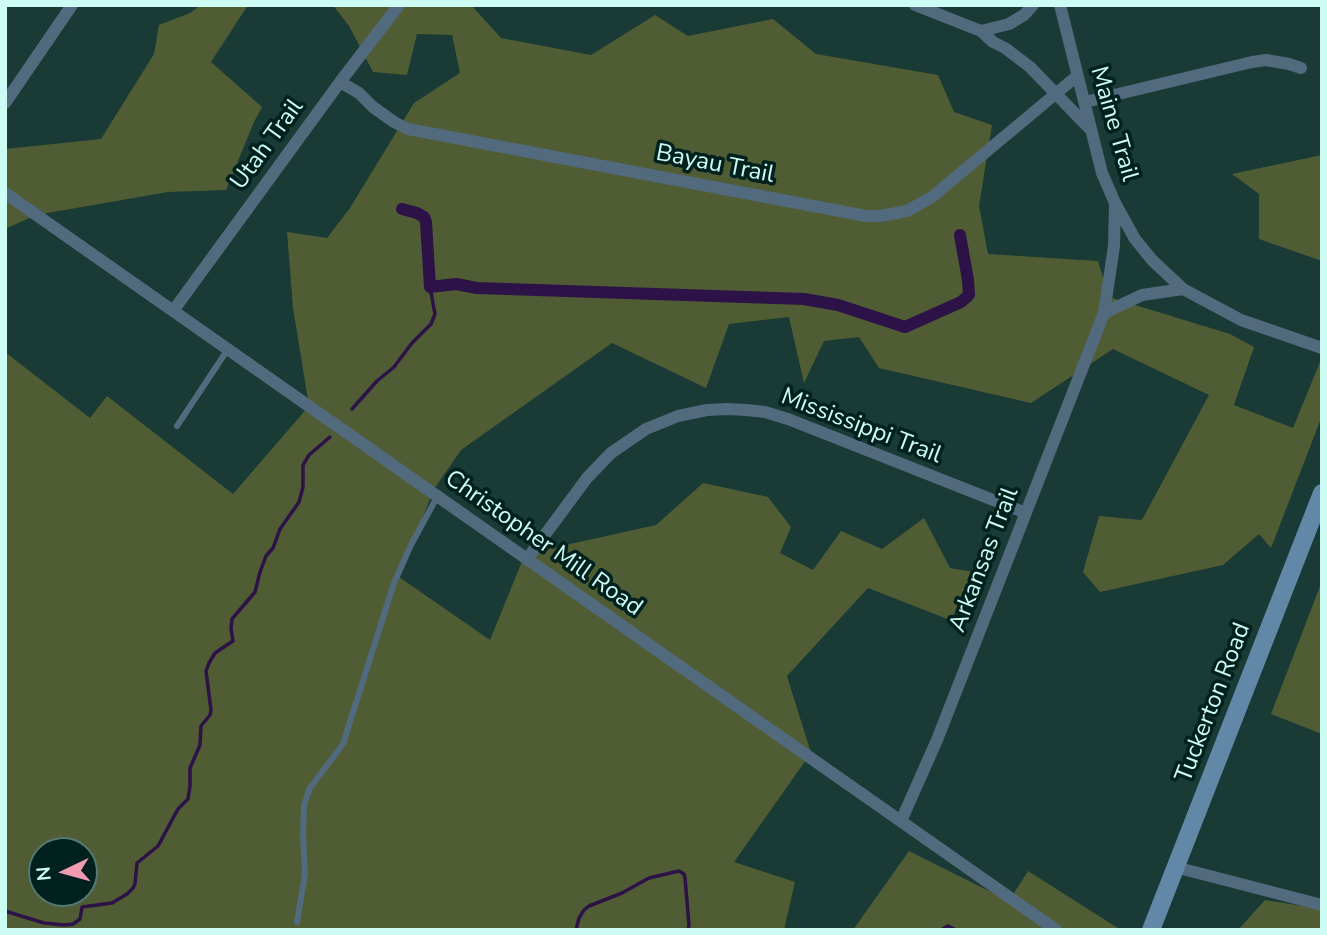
<!DOCTYPE html>
<html>
<head>
<meta charset="utf-8">
<style>
	body { margin:0 }
	#map { position:relative; width:1327px; height:935px; overflow:hidden; background:#193a35; font-family:"Nunito Sans",sans-serif }
	canvas { display:block }
	.frame { position:absolute; inset:0; border:7px solid #cdfcf4; pointer-events:none }
	.north { position:absolute; left:28px; top:837px; width:70px; height:70px; box-sizing:border-box; background:#00211d; border:2px solid #527973; border-radius:50%; rotate:265deg; font-size:19px; font-weight:700; line-height:28px; text-align:center; color:#cdfcf4 }
	.north::after { content:''; display:block; margin:auto; width:24px; height:32px; background:#f29ab0; clip-path:polygon(50% 0,100% 100%,50% 72%,0 100%) }
</style>
</head>
<body>
<div id="map">
<canvas width="1327" height="935"></canvas>
<div class="frame"></div>
<div class="north">N</div>
</div>
<script>
const context = document.querySelector('canvas').getContext('2d');
context.lineJoin = 'round';
function paint(path, color) { context.fillStyle = color; context.fill(path, 'evenodd'); }
const shape = rows => new Path2D(rows.map(r => 'M' + r).join(''));
function stroke(path, color, width, dash) { context.strokeStyle = color; context.lineWidth = width; context.lineCap = dash ? 'butt' : 'round'; context.setLineDash(dash || []); context.stroke(path); }
function write(font, color, halo, rows, align = 'center') {
  context.font = font + ' "Nunito Sans",sans-serif'; context.lineWidth = 7; context.setLineDash([]); context.textBaseline = 'middle'; context.strokeStyle = halo; context.fillStyle = color; for (const [text, x, y, turn = 0] of rows) {
    context.save(); context.translate(x, y); context.rotate((+turn || 0) * Math.PI / 180); context.textAlign = isNaN(turn) ? turn : align; if (halo) context.strokeText(text, 0, 0); context.fillText(text, 0, 0); context.restore();
  }
}
paint(shape([
	[201,5,248,5,211,62,262,107,254,122,226,190,168,192,36,215,5,229,5,149,101,139,154,54,159,25,190,13],
	[333,5,471,5,501,38,591,55,655,15,688,36,773,19,816,54,938,75,954,112,992,125,979,206,988,254,1098,261,1109,297,1230,334,1254,347,1234,405,1293,428,1322,357,1322,416,1271,548,1259,534,1223,565,1100,592,1083,572,1099,516,1142,520,1209,395,1113,349,1031,403,879,368,859,337,824,341,804,383,789,317,729,324,706,388,612,343,461,450,434,489,399,577,490,640,525,554,656,525,703,483,768,497,791,527,780,553,813,570,841,531,882,549,924,518,950,568,980,573,950,620,868,588,787,676,811,753,734,862,795,882,784,930,5,930,5,352,90,418,107,396,233,494,309,406,293,308,287,232,327,238,350,208,414,103,460,73,452,35,417,34,407,75,373,72,349,26],
	[42,851,84,851,84,893,42,893],
	[1322,155,1322,261,1259,239,1259,194,1232,174],
	[1322,581,1322,734,1271,714],
	[909,851,1009,901,1028,871,1121,930,853,930],
	[1265,900,1322,909,1322,930,1238,930]
]), '#505d34');
stroke(shape([
	[352,409,377,381,394,367,412,343,431,324,435,314,430,287],
	[5,911,44,923,64,925,73,924,80,919,82,907,112,903,127,894,133,888,135,884,137,863,158,846,178,809,188,799,190,786,190,768,200,745,201,726,210,715,211,710,206,671,209,663,215,653,233,641,231,629,232,619,255,592,260,572,266,556,273,548,280,529,299,502,303,487,303,465,309,455,330,437],
	[576,930,579,918,584,910,589,906,622,893,649,878,679,871,684,874,685,878,689,925,688,930],
	[941,930,948,926,956,930]
]), '#2c1246', 3.5);
stroke(shape([
	[402,209,417,213,424,217,426,222,430,287,456,284,477,288,804,299,838,305,905,327,961,302,969,295,968,280,960,235]
]), '#2c1246', 12);
stroke(shape([
	[177,426,228,349],
	[297,922,305,874,303,834,304,805,310,788,343,744,394,583,411,545,437,497]
]), '#526a7e', 6);
stroke(shape([
	[915,5,981,31,993,42,1005,48,1030,67,1089,128],
	[1060,5,1102,173,1115,203,1135,239,1152,260,1183,289,1241,320,1322,348],
	[981,31,1009,24,1024,15,1033,5],
	[340,82,359,93,373,107,394,122,408,129,866,216,880,216,907,211,932,197,1077,76],
	[1085,102,1252,62,1266,60,1289,64,1301,68],
	[5,103,72,5],
	[5,193,1056,930],
	[1115,203,1114,246,1104,313,1142,295,1183,289],
	[173,311,340,82,399,5],
	[527,559,587,478,611,453,646,429,678,416,707,410,727,409,746,410,765,412,788,419,1026,513],
	[901,821,937,740,1104,313],
	[1175,867,1322,905]
]), '#526a7e', 12);
stroke(shape([
	[1151,930,1322,493]
]), '#6288a8', 18);
write('24px', '#cdfcf4', '#00211d', [
	["Maine Trail",1113,124,74],
	["Utah Trail",268,145,-54],
	["Bayau Trail",715,165,11],
	["Mississippi Trail",861,427,21],
	["Christopher Mill Road",543,544,35],
	["Arkansas Trail",985,560,-69],
	["Tuckerton Road",1214,703,-69]
]);
</script>
</body>
</html>
